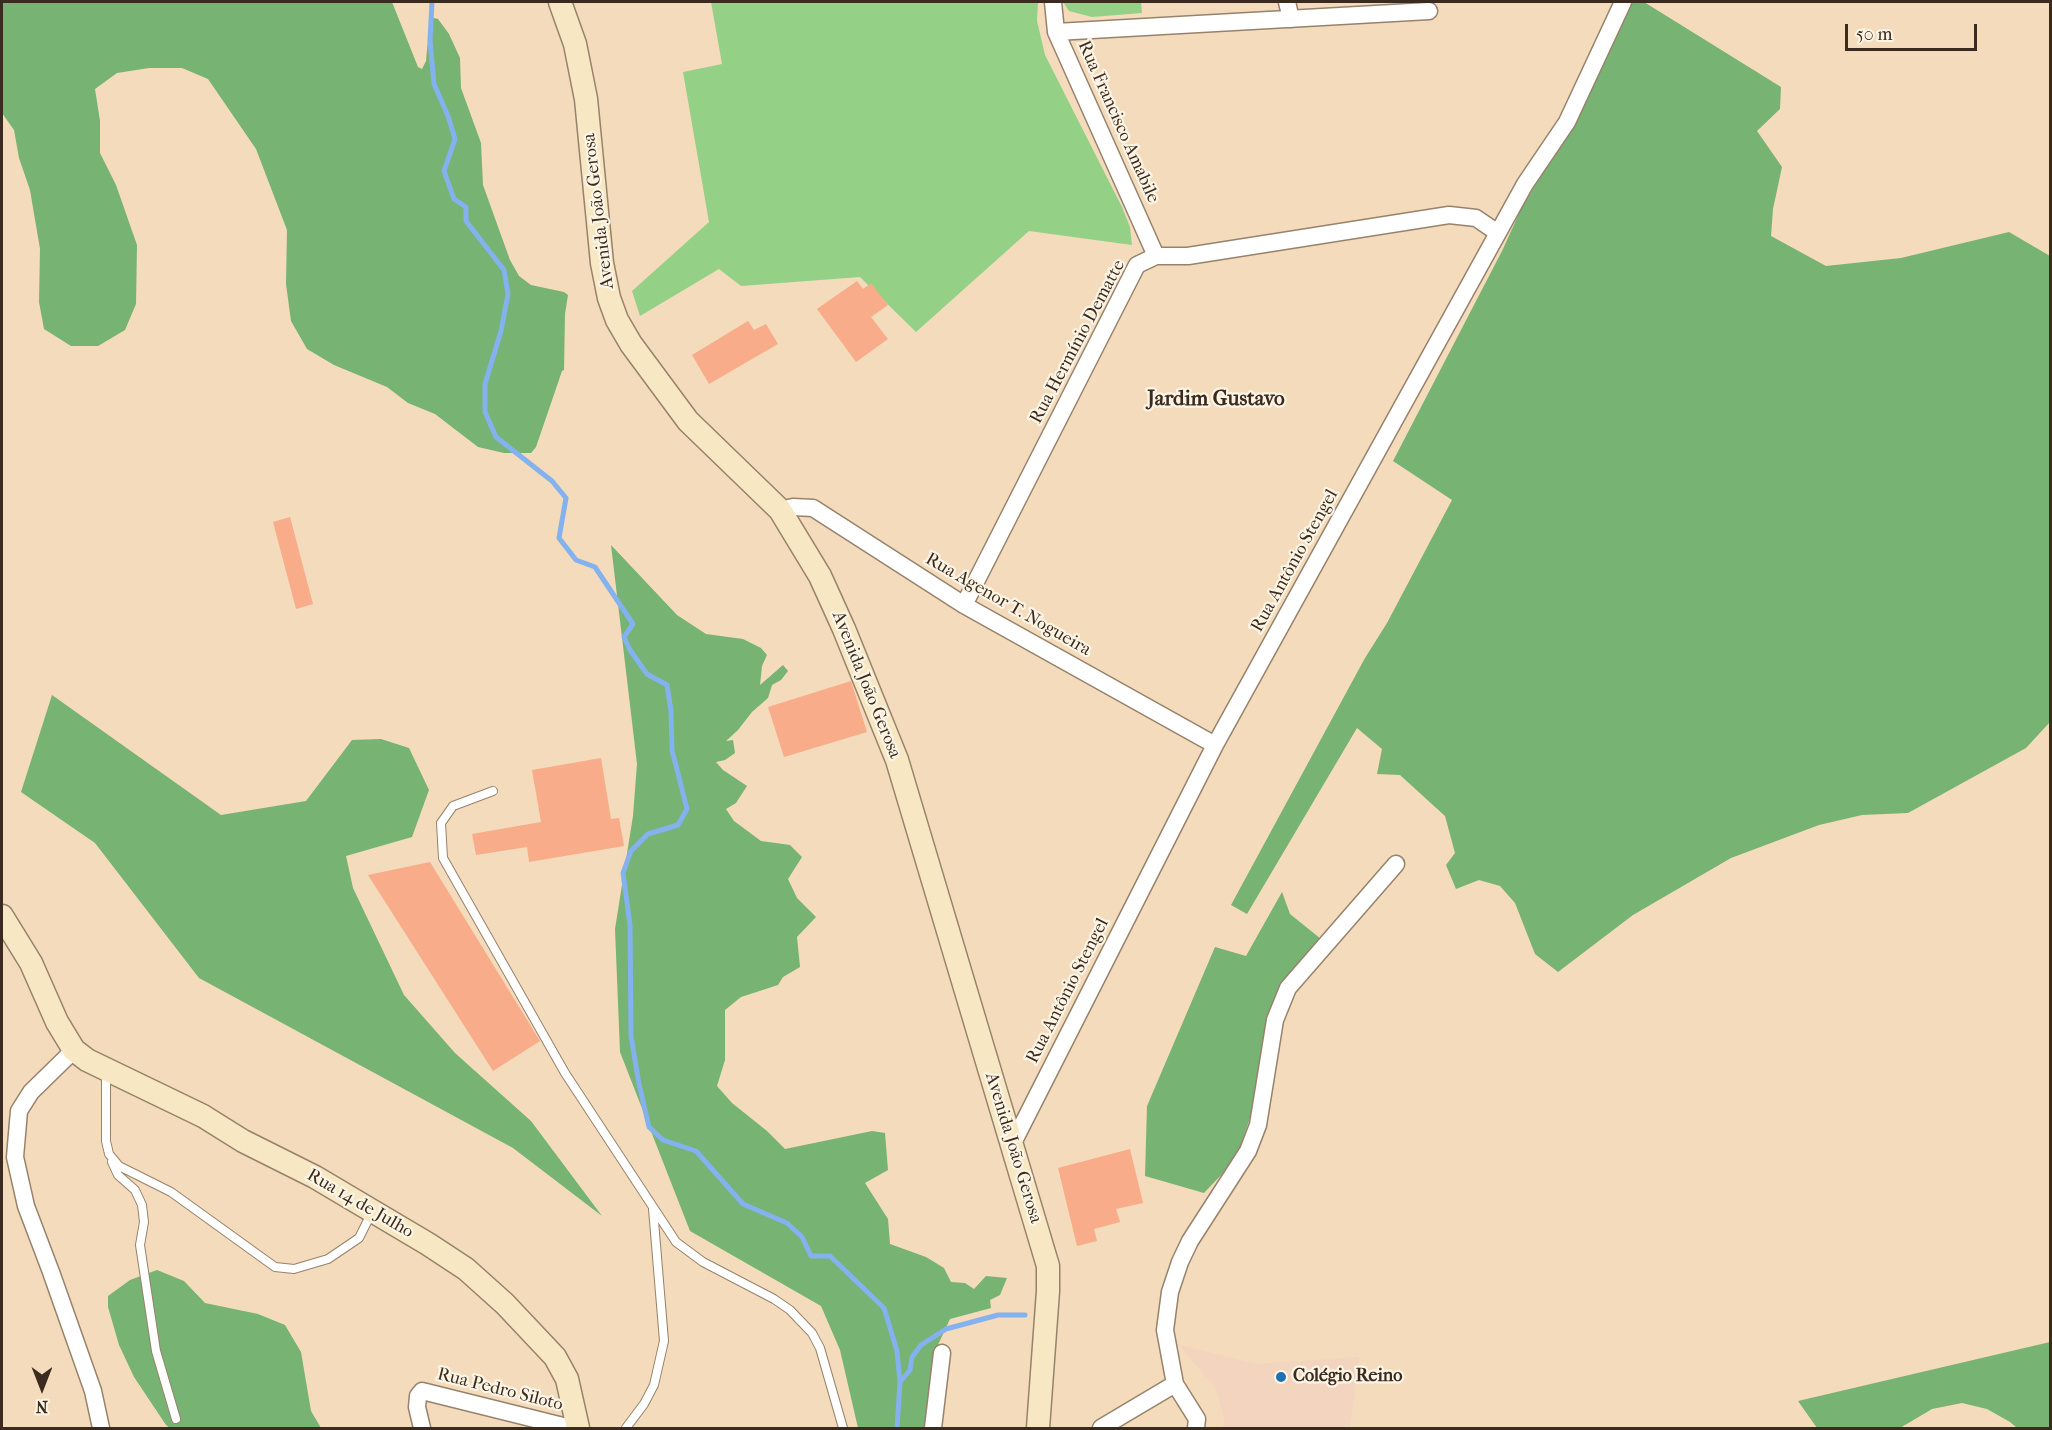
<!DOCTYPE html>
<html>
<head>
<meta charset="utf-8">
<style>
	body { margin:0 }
	#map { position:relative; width:2052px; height:1430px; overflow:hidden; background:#f3dbbb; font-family:"IM FELL French Canon",serif }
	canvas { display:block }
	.frame { position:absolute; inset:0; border:3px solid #3b2a1e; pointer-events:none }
	.north { position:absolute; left:12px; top:1358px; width:60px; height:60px; -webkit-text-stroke:4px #fcf5e5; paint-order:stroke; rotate:180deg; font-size:16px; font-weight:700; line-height:24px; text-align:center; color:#3b2a1e }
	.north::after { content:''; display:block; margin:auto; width:21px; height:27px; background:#3b2a1e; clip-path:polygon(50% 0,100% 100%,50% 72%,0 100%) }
	.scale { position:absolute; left:1845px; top:24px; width:132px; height:27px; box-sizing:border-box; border:3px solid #3b2a1e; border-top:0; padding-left:8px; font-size:18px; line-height:21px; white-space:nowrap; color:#3b2a1e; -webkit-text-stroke:4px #fcf5e5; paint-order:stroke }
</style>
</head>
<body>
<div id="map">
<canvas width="2052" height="1430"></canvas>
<div class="frame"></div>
<div class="north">N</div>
<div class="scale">50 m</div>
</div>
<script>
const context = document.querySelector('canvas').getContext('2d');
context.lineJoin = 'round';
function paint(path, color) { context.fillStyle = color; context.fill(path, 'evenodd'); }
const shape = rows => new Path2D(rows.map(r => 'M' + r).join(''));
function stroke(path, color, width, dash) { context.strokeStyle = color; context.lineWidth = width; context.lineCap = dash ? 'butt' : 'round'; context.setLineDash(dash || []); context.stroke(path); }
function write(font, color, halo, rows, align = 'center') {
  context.font = font + ' "IM FELL French Canon",serif'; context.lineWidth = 4.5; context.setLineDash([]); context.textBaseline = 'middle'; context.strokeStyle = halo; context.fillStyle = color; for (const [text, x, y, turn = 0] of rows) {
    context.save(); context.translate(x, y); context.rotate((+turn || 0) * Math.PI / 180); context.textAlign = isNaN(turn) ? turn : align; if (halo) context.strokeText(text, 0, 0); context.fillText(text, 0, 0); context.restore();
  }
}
paint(shape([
	[1179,1345,1257,1364,1359,1357,1350,1428,1223,1428,1224,1418,1216,1389]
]), '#f3d4bf');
paint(shape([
	[711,2,1038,2,1037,21,1045,55,1122,207,1130,227,1132,245,1029,231,916,332,860,277,741,286,719,269,640,316,632,291,709,222,683,72,722,64],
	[1063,2,1141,2,1142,13,1092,17,1069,11]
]), '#94d186');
paint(shape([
	[2,2,392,2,418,67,422,69,426,61,430,17,438,19,449,34,460,58,461,88,481,143,483,185,510,260,519,276,531,285,564,292,568,295,565,314,564,370,562,371,536,447,531,453,504,453,478,447,435,414,408,403,387,387,334,365,307,349,291,321,286,284,287,230,256,149,208,79,182,68,149,68,117,73,95,89,100,121,100,153,116,185,137,245,136,304,125,330,98,346,71,346,44,329,39,302,40,249,30,190,19,158,14,130,2,113],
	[1628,2,1644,2,1781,87,1780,109,1757,131,1782,167,1773,209,1771,236,1826,266,1901,258,2009,232,2050,256,2050,722,2026,748,1908,813,1862,815,1819,825,1731,858,1633,915,1558,972,1535,954,1515,903,1500,886,1479,880,1456,889,1446,865,1455,853,1445,816,1400,775,1377,774,1382,749,1357,728,1247,914,1231,905,1365,658,1387,623,1452,500,1393,461,1502,251,1522,207,1584,105],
	[611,545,677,615,706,634,743,639,761,648,767,655,762,666,760,685,783,665,788,671,781,680,772,685,768,698,752,712,738,730,726,741,733,740,735,753,725,760,716,762,723,770,747,786,736,803,726,809,734,821,761,841,790,845,802,857,788,879,797,898,816,917,797,937,800,967,783,977,778,985,741,997,725,1010,725,1060,717,1086,732,1103,767,1131,785,1149,872,1131,885,1133,888,1170,865,1183,888,1219,890,1244,926,1257,944,1268,951,1282,965,1283,974,1289,986,1276,1007,1278,1000,1295,990,1300,991,1308,950,1319,936,1349,927,1428,858,1428,840,1350,821,1306,690,1231,620,1052,615,929,633,816,637,764],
	[52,695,221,815,306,801,352,740,381,739,409,748,429,790,412,837,346,856,353,888,404,995,455,1053,531,1121,602,1216,513,1148,199,978,95,843,21,792],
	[1282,892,1290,914,1321,939,1267,1020,1250,1118,1240,1147,1223,1173,1204,1193,1145,1176,1147,1106,1215,947,1246,956],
	[157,1270,184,1281,205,1303,258,1314,285,1325,301,1352,311,1411,321,1428,170,1428,166,1425,134,1377,119,1345,108,1307,108,1296,130,1280],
	[2050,1342,2050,1428,2017,1428,2010,1422,1987,1409,1962,1403,1932,1409,1900,1428,1817,1428,1798,1401]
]), '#77b373');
stroke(shape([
	[432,2,430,40,434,84,448,116,455,139,444,171,454,199,466,207,466,221,504,270,508,294,501,331,485,384,485,412,496,437,552,481,566,498,559,538,576,560,595,567,633,624,624,637,630,650,647,674,667,685,671,711,672,750,687,809,678,825,648,834,631,851,623,873,630,925,631,1036,639,1084,649,1127,663,1140,696,1151,743,1204,787,1223,802,1237,811,1256,830,1256,884,1308,897,1351,900,1382],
	[897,1428,900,1382,910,1370,912,1357,921,1345,946,1329,998,1315,1025,1315]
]), '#83b2ee', 5);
paint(shape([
	[857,281,863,289,871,283,888,305,871,317,888,339,856,362,817,309],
	[748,321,754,330,766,324,778,344,709,384,692,355],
	[290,517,313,604,296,609,273,522],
	[851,681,867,732,784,757,768,707],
	[601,758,611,819,619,818,624,846,529,862,527,847,476,855,472,834,541,822,532,770],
	[430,862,540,1041,493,1071,368,875],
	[1130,1149,1143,1203,1116,1209,1120,1222,1094,1229,1097,1241,1077,1246,1058,1168]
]), '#f8ac89');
const lane = shape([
	[493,791,453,806,441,823,443,858,565,1073,676,1242,703,1262,774,1299,790,1310,812,1333,820,1348,843,1428],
	[106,1070,106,1141,109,1154,119,1166,171,1192,275,1267,294,1269,328,1259,359,1238,372,1212],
	[112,1162,118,1175,135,1190,142,1205,144,1222,140,1245,156,1351,176,1419],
	[626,1428,644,1404,654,1385,664,1341,653,1209]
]);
const street = shape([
	[1053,2,1056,32,1156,256],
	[1287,2,1291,19],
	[1056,32,1429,11],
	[780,510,793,507,813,508,964,605,1215,745],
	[964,605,1137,265,1156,256,1188,256,1449,215,1476,218,1498,233],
	[74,1050,31,1092,19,1111,15,1157,26,1206,51,1272,93,1391,101,1428],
	[1012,1145,1215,745,1525,184,1567,122,1623,2],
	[422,1428,417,1407,418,1396,422,1391,571,1428],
	[933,1428,942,1353],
	[1101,1428,1175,1384],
	[1196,1428,1197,1419,1175,1384,1165,1330,1170,1292,1180,1262,1190,1241,1248,1151,1258,1125,1275,1020,1288,988,1396,864]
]);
const secondary = shape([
	[560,2,575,44,586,99,602,263,609,298,617,320,631,344,688,421,780,510,820,576,844,629,897,760,1048,1266,1048,1291,1038,1428],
	[2,916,31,963,57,1022,74,1050,87,1060,203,1116,243,1141,315,1177,428,1244,466,1269,505,1304,555,1357,567,1379,578,1428]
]);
stroke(lane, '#97826c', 10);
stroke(street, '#97826c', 19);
stroke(secondary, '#97826c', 25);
stroke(lane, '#fff', 8);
stroke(street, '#fff', 16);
stroke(secondary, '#f7e8c3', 22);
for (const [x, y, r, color] of [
	[1281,1377,6,"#1f6fb2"]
]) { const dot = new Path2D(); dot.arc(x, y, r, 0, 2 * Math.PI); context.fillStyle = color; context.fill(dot); stroke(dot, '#fcf5e5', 2); }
write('18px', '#3b2a1e', '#fcf5e5', [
	["Rua Francisco Amabile",1118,122,66],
	["Avenida João Gerosa",599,211,-97],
	["Rua Hermínio Dematte",1078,342,-62],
	["Rua Antônio Stengel",1295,561,-61],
	["Rua Agenor T. Nogueira",1008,605,30],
	["Avenida João Gerosa",866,685,68],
	["Rua Antônio Stengel",1068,991,-63],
	["Avenida João Gerosa",1013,1148,73],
	["Rua 14 de Julho",360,1204,30],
	["Rua Pedro Siloto",500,1390,14]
]);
write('bold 18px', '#3b2a1e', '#fcf5e5', [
	["Colégio Reino",1293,1377]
], 'left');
write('bold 21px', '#3b2a1e', '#fcf5e5', [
	["Jardim Gustavo",1216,400]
]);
</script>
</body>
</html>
